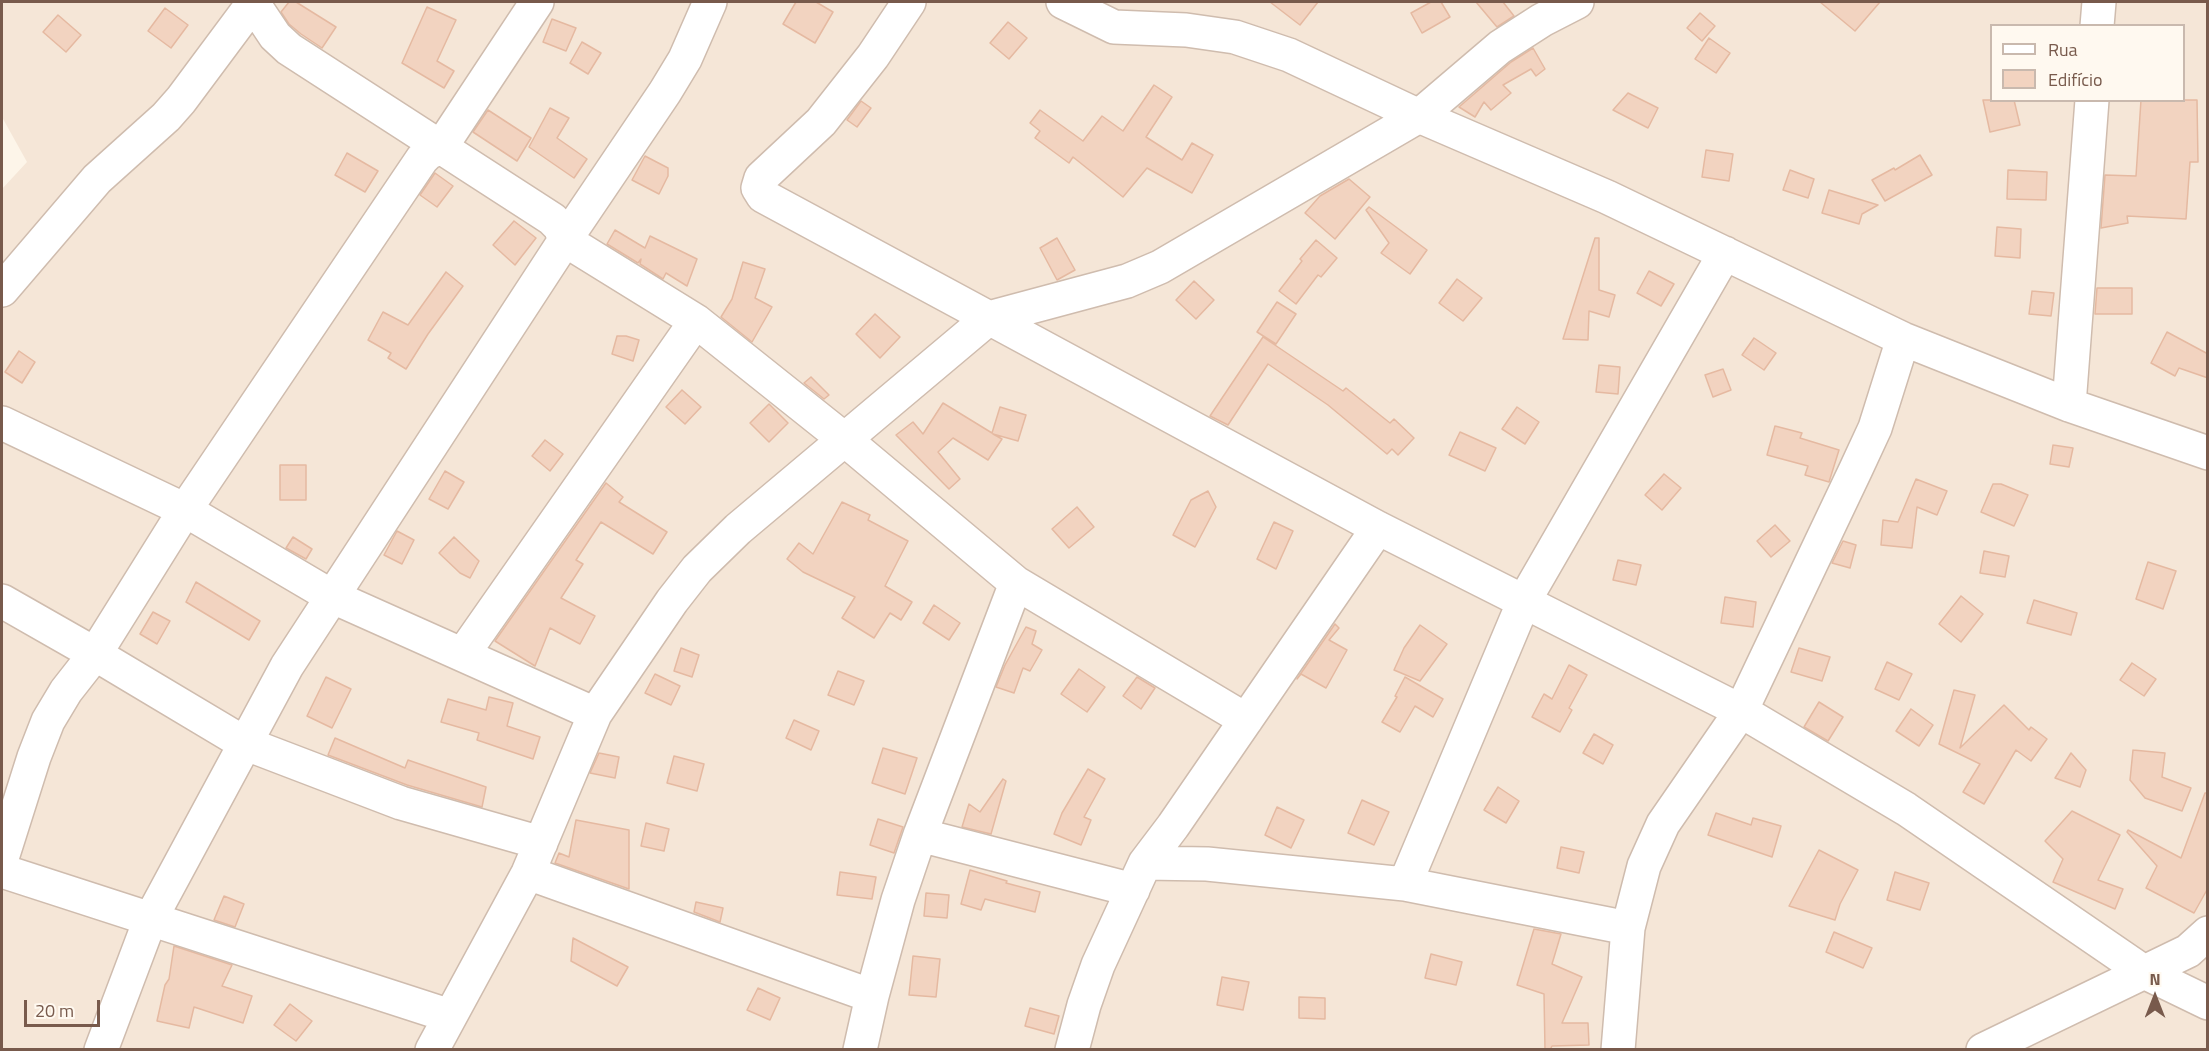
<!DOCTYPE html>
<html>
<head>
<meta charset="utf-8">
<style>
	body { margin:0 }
	#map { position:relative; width:2209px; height:1051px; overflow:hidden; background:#fdf5e9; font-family:"Titillium Web",sans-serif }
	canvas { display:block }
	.frame { position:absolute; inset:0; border:3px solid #785a4c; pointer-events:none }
	.legend { position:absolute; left:1990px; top:24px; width:195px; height:78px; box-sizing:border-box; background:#fff9f0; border:2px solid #c9b9ae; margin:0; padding:8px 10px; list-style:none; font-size:18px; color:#785a4c }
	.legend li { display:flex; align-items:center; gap:12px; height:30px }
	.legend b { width:30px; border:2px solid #c9b9ae }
	.north { position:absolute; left:2125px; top:967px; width:60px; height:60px; -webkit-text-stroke:4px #fff9f0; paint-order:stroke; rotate:0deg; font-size:16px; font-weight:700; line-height:24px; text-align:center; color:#785a4c }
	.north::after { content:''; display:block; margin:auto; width:21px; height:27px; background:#785a4c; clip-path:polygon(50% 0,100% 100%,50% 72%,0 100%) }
	.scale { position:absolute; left:24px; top:1000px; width:76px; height:27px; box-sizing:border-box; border:3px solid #785a4c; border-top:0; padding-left:8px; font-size:18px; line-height:21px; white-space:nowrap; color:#785a4c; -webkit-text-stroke:4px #fff9f0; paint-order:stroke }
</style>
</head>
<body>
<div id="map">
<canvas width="2209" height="1051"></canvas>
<div class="frame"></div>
<ul class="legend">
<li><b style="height:8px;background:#fff"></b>Rua</li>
<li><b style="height:16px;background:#f2d3c0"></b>Edifício</li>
</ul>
<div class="north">N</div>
<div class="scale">20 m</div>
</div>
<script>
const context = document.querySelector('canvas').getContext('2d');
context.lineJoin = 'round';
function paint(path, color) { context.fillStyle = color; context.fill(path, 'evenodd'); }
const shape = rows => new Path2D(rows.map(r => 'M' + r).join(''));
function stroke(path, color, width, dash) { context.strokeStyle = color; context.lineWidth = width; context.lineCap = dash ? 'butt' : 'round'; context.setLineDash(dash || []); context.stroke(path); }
paint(shape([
	[2,2,2207,2,2207,1049,2,1049,2,189,27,162,2,117],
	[1992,26,2184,26,2184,100,1992,100]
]), '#f5e6d7');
const building = shape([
	[289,2,296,2,336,27,322,48,301,34,289,24,281,12,289,2],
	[796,2,816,2,833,12,815,43,783,24,796,2],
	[1270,2,1318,2,1300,25,1270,2],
	[1431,2,1441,2,1450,17,1422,33,1411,13,1431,2],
	[1476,2,1503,2,1514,16,1497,27,1476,2],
	[1820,2,1880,2,1855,31,1820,2],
	[427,7,456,20,437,61,454,71,444,88,402,63,427,7],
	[165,8,188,25,171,48,148,31,165,8],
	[1700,13,1715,26,1702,41,1687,28,1700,13],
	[58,15,81,35,66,52,43,32,58,15],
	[552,19,576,28,566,51,543,42,552,19],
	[1008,22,1027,38,1009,59,990,43,1008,22],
	[1709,38,1730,53,1716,73,1695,59,1709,38],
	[582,42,601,53,588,74,570,63,582,42],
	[1533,48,1545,69,1536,76,1531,69,1503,85,1511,93,1491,110,1484,102,1475,117,1459,107,1511,62,1533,48],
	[1154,85,1172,97,1146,137,1182,160,1192,143,1213,155,1192,193,1147,168,1123,197,1073,157,1069,163,1035,138,1040,131,1030,123,1040,110,1083,141,1102,116,1123,131,1154,85],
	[1628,93,1658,108,1648,128,1613,110,1628,93],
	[1983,100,2014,100,2020,125,1990,132,1983,100],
	[2141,100,2197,100,2198,162,2190,162,2186,219,2127,216,2128,223,2101,228,2105,175,2136,176,2141,100],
	[861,101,871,108,857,127,847,120,861,101],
	[550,108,569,118,557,138,587,159,574,178,529,147,550,108],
	[488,110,531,138,517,161,473,132,488,110],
	[1706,150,1733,154,1729,181,1702,177,1706,150],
	[347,153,378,171,365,192,335,175,347,153],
	[1920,155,1932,175,1885,201,1872,180,1894,168,1895,170,1920,155],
	[645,156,668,168,668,176,659,194,632,180,645,156],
	[1790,170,1814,179,1808,198,1783,190,1790,170],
	[2008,170,2047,172,2046,200,2007,199,2008,170],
	[435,173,453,186,437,207,420,195,435,173],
	[1349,179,1370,197,1335,239,1305,213,1320,196,1349,179],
	[1829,190,1878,205,1862,214,1859,224,1822,213,1829,190],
	[1369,207,1427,250,1410,274,1381,253,1389,243,1366,210,1369,207],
	[514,221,536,238,515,265,493,245,514,221],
	[1997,227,2021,229,2020,258,1995,256,1997,227],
	[615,230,645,248,650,236,697,259,687,286,666,273,663,279,640,264,641,259,638,263,607,244,615,230],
	[1057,238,1075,270,1057,280,1040,248,1057,238],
	[1595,238,1599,238,1599,290,1615,295,1609,317,1589,311,1588,340,1563,339,1595,238],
	[1316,240,1337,258,1321,277,1318,275,1296,304,1279,291,1302,261,1300,259,1316,240],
	[743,262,765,269,755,298,772,307,752,342,721,317,732,299,743,262],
	[1649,271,1674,284,1661,306,1637,293,1649,271],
	[446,272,463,286,428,334,406,369,388,358,391,353,368,340,383,312,408,325,446,272],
	[1457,279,1482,298,1463,321,1439,303,1457,279],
	[1194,281,1214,300,1196,319,1176,300,1194,281],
	[2097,288,2132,288,2132,314,2095,314,2097,288],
	[2032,291,2054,293,2051,316,2029,314,2032,291],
	[1277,302,1296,314,1276,344,1257,332,1277,302],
	[875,314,900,337,880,358,856,334,875,314],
	[2167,332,2208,354,2208,378,2179,368,2175,376,2151,363,2167,332],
	[617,336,626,336,639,340,633,361,612,354,617,336],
	[1263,337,1343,391,1346,388,1390,423,1394,419,1414,438,1398,455,1392,449,1387,454,1328,405,1268,364,1228,425,1210,416,1263,337],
	[1754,338,1776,353,1764,370,1742,355,1754,338],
	[19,351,35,362,22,383,5,372,19,351],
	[1599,365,1620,367,1618,394,1596,392,1599,365],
	[1723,369,1731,390,1713,397,1705,375,1723,369],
	[811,377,829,395,824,399,804,383,811,377],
	[682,390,701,407,685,424,666,407,682,390],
	[943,403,992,433,1000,407,1026,415,1018,441,993,434,1002,439,988,460,953,438,938,452,960,479,949,489,896,435,913,422,923,434,943,403],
	[769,404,788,423,769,442,750,423,769,404],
	[1517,407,1539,422,1525,444,1502,429,1517,407],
	[1775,426,1802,433,1800,438,1839,450,1829,482,1805,475,1808,466,1767,455,1775,426],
	[1460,432,1496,448,1485,471,1449,455,1460,432],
	[545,440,563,454,550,471,532,456,545,440],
	[2053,445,2073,448,2069,467,2050,464,2053,445],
	[280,465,306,465,306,500,280,500,280,465],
	[445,471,464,482,448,509,429,499,445,471],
	[1664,474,1681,488,1662,510,1645,495,1664,474],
	[1916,479,1947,491,1937,515,1917,507,1912,548,1881,545,1883,520,1898,522,1916,479],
	[606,483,623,497,619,502,667,532,653,554,601,522,576,560,583,564,561,598,595,616,580,644,550,628,535,666,495,641,606,483],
	[1993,484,2001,484,2028,495,2014,526,1981,512,1993,484],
	[1208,491,1216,507,1195,547,1173,535,1191,500,1208,491],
	[842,502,870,515,868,520,908,541,885,586,912,602,901,620,890,613,874,638,842,618,855,597,803,572,787,559,799,543,813,554,842,502],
	[1077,507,1094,527,1069,548,1052,529,1077,507],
	[1274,522,1293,531,1276,569,1257,559,1274,522],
	[1775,525,1790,541,1771,557,1757,541,1775,525],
	[397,531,414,540,402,564,384,555,397,531],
	[293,537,312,549,306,559,286,548,293,537],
	[454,537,479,561,470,578,460,573,439,553,454,537],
	[1843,541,1856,545,1850,568,1832,563,1843,541],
	[1984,551,2009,556,2005,577,1980,573,1984,551],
	[1618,560,1641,565,1636,585,1613,580,1618,560],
	[2148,562,2176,571,2163,609,2136,599,2148,562],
	[196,582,260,621,249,640,186,602,196,582],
	[1961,596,1983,614,1961,642,1939,624,1961,596],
	[1725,597,1756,602,1753,627,1721,623,1725,597],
	[2034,600,2077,613,2071,635,2027,623,2034,600],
	[934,605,960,623,949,640,923,623,934,605],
	[153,612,170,621,157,644,140,634,153,612],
	[1335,624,1339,628,1329,640,1347,650,1326,688,1301,674,1297,679,1335,624],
	[1420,625,1447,644,1420,681,1394,670,1404,648,1420,625],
	[1026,627,1036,631,1032,644,1042,650,1030,671,1023,668,1014,693,996,687,1005,665,1026,627],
	[681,648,699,655,692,677,674,671,681,648],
	[1799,648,1830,657,1822,681,1791,672,1799,648],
	[1887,662,1912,674,1899,700,1875,689,1887,662],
	[2132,663,2156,679,2144,696,2120,680,2132,663],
	[1569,665,1587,675,1569,708,1572,710,1560,732,1532,717,1544,694,1552,699,1569,665],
	[1079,669,1105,687,1087,712,1061,694,1079,669],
	[838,671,864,681,854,705,828,695,838,671],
	[655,674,680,686,671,705,645,693,655,674],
	[326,677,351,689,332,728,307,716,326,677],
	[1137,677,1155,688,1141,709,1123,696,1137,677],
	[1405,677,1443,699,1433,717,1415,706,1400,732,1382,722,1397,697,1395,696,1405,677],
	[1954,690,1975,695,1960,748,2004,705,2029,730,2031,727,2047,739,2031,761,2016,750,1984,804,1963,792,1980,764,1939,744,1954,690],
	[489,697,513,703,507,726,540,737,533,759,477,740,479,733,441,722,448,699,486,710,489,697],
	[1819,702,1843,717,1828,741,1804,727,1819,702],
	[1911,709,1933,725,1919,746,1896,731,1911,709],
	[794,720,819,731,811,750,786,738,794,720],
	[1594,734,1613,745,1603,764,1583,753,1594,734],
	[335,738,405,768,408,760,486,787,482,807,407,785,328,755,335,738],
	[883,748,917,758,905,794,872,783,883,748],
	[2133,750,2165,753,2162,777,2191,788,2182,811,2145,798,2130,780,2133,750],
	[599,753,619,757,615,778,590,773,599,753],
	[2071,753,2086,770,2080,787,2055,778,2071,753],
	[674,756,704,764,697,791,667,783,674,756],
	[1088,769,1105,779,1084,817,1091,820,1081,845,1054,834,1062,813,1088,769],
	[1003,779,1006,781,991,834,962,827,969,804,980,812,1003,779],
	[1498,787,1519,801,1506,823,1484,810,1498,787],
	[2205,793,2208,793,2208,888,2194,913,2146,888,2157,866,2127,832,2128,830,2181,858,2205,793],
	[1362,800,1389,812,1374,845,1348,833,1362,800],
	[1277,807,1304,820,1291,848,1265,835,1277,807],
	[2072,811,2120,835,2098,880,2123,889,2115,909,2053,882,2063,859,2045,841,2072,811],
	[1716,813,1751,825,1753,818,1781,826,1772,857,1708,835,1716,813],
	[878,819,903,827,894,853,870,845,878,819],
	[576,820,629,830,629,889,555,863,559,853,569,857,576,820],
	[646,823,669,829,664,851,641,846,646,823],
	[1561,847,1584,852,1579,873,1557,868,1561,847],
	[1819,850,1858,870,1840,904,1835,920,1789,906,1819,850],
	[970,870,1007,881,1006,883,1040,892,1035,912,985,899,981,910,961,904,970,870],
	[840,872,876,877,872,899,837,895,840,872],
	[1895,872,1929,883,1920,910,1887,900,1895,872],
	[926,893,949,895,947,918,924,916,926,893],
	[224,896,244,904,235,927,214,920,224,896],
	[696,902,723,908,720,922,694,912,696,902],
	[1534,929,1561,934,1552,964,1582,977,1562,1023,1588,1023,1589,1045,1552,1046,1550,1050,1545,1050,1544,994,1517,985,1534,929],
	[1834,932,1872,948,1863,968,1826,952,1834,932],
	[573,938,628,967,617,986,571,961,573,938],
	[174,946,232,965,222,986,252,996,243,1023,194,1007,189,1028,157,1021,165,985,169,979,174,946],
	[1431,954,1462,962,1456,985,1425,978,1431,954],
	[913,956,940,959,936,997,909,995,913,956],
	[1222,977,1249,982,1243,1010,1217,1005,1222,977],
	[758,988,780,998,770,1020,747,1010,758,988],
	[1299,997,1325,998,1325,1019,1299,1018,1299,997],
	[290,1004,312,1021,296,1041,274,1025,290,1004],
	[1030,1008,1059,1016,1054,1034,1025,1026,1030,1008]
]);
paint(building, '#f2d3c0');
stroke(building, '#e5b9a1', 1.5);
const minor = shape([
	[250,2,253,3,275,36,289,49,552,219,560,227,565,240,696,321,844,439,1016,583,1246,720],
	[909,2,873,56,821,122,761,178,758,188,763,196,1378,528,1741,711,1906,809,2144,972,2208,1003],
	[1063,2,1114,27,1186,30,1235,37,1289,55,1419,116,1607,197,1903,339,2069,405,2208,453],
	[2097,26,2099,2],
	[2,290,97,179,166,117,181,100,254,2],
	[2069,405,2092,100],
	[2,423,185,510,331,596,595,714],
	[2,601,95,654,244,743,401,803,541,843],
	[463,654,696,321],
	[920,835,1133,890],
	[2,858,34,757,48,721,66,691,95,654,185,510,422,159,428,153,441,147,537,2],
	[1145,863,1207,864,1405,884,1628,928],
	[2,871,450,1016],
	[528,873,872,996],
	[1405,884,1524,601,1725,253],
	[101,1050,150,920,287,666,565,240,665,92,685,59,710,2],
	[432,1050,528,873,595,714,672,601,697,569,738,529,989,318,1127,281,1160,267,1419,116,1500,47,1542,20,1577,2],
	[860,1050,872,996,898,900,920,835,1016,583],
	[1072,1050,1084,1005,1098,965,1145,863,1173,826,1378,528],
	[1618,1050,1628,928,1644,866,1663,824,1741,711,1856,469,1875,428,1903,339],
	[1983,1050,2188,951,2208,933]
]);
stroke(minor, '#cfbcae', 36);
stroke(minor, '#fff', 33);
</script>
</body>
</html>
